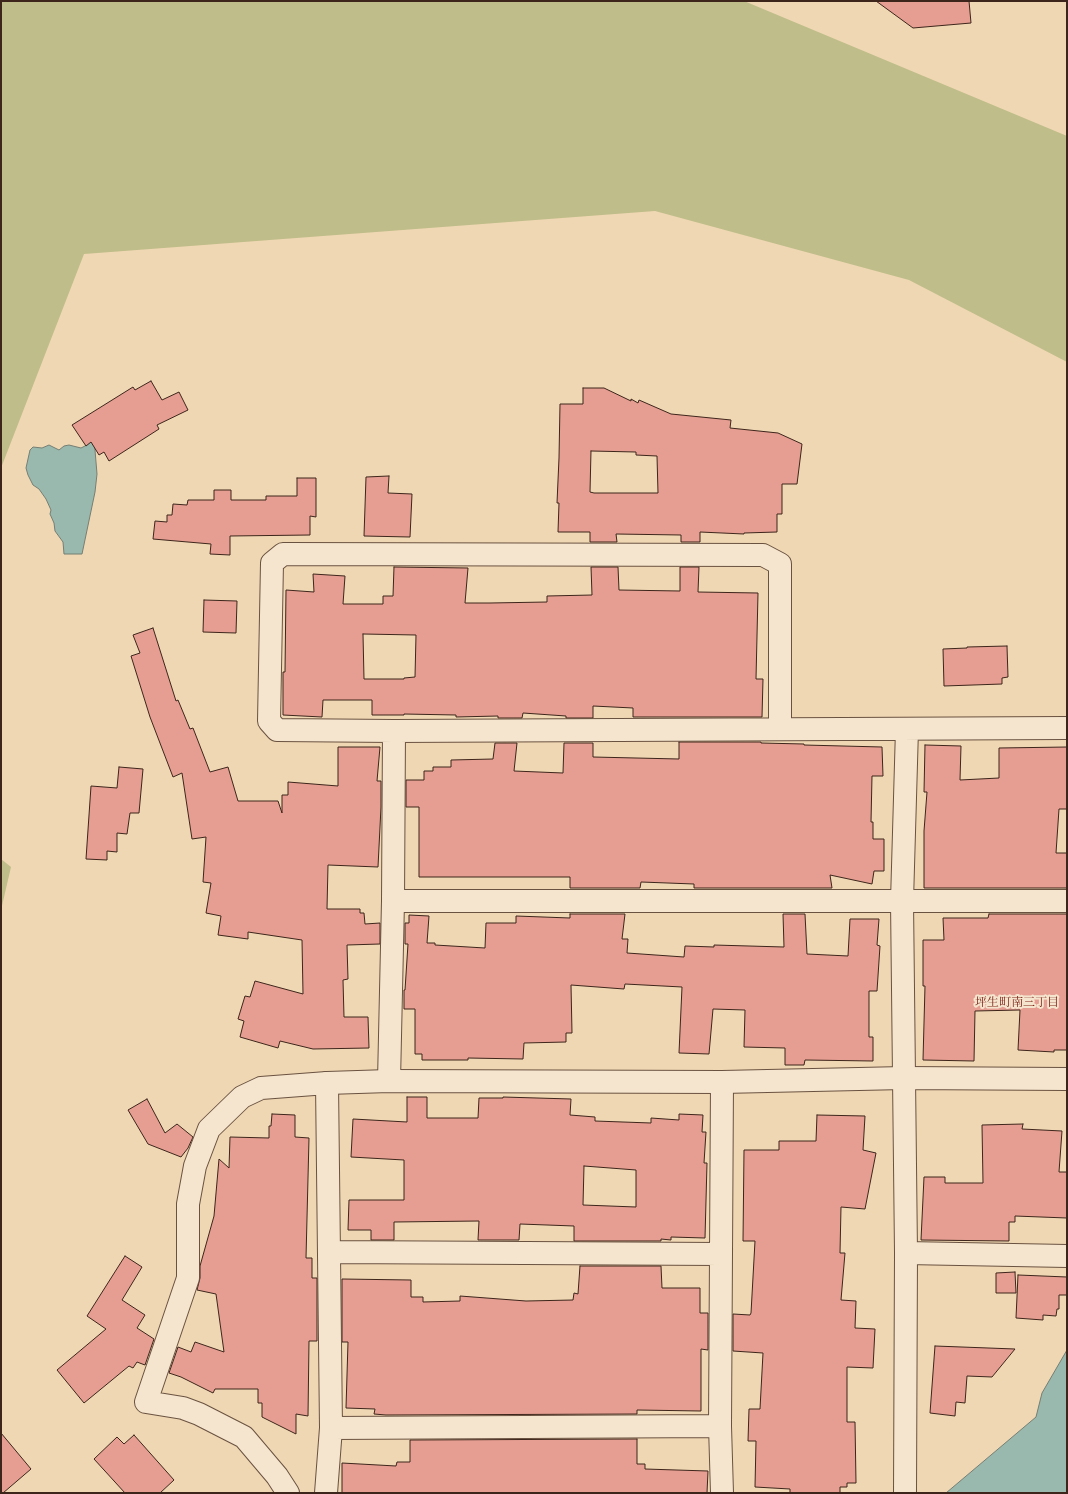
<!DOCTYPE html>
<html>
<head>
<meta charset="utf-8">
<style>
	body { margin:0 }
	#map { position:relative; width:1068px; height:1494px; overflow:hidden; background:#efd7b3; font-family:"IM FELL French Canon",serif }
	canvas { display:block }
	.frame { position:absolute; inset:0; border:2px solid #3d251b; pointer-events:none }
</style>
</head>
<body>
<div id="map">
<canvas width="1068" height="1494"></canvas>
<div class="frame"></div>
</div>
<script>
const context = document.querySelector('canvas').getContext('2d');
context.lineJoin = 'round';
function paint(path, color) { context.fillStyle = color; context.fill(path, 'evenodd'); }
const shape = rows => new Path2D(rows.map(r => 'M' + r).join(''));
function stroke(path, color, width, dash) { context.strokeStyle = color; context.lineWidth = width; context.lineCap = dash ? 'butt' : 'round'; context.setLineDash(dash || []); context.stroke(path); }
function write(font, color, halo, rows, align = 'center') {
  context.font = font + ' "IM FELL French Canon","Noto Serif JP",serif'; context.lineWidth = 4; context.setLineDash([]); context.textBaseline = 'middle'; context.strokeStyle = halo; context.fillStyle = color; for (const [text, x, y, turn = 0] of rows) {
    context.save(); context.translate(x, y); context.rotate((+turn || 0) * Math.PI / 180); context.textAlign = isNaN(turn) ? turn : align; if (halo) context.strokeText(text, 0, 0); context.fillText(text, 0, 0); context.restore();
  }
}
paint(shape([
	[1,1,744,1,1067,136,1067,362,909,280,655,211,84,254,1,468],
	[1,859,11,867,1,910]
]), '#bfbd89');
const water = shape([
	[90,439,94,441,95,450,97,474,95,492,82,554,64,554,63,542,55,531,54,523,50,514,51,510,46,499,39,489,33,485,28,475,26,468,30,450,33,447,42,448,49,445,59,450,64,446,69,445,81,448,87,445,90,439],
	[1067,1350,1067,1493,946,1493,1036,1417,1042,1393,1067,1350]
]);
paint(water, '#9ab9ae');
stroke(water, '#757e73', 1);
const building = shape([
	[876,1,969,1,971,23,913,28,876,1],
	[151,381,162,400,179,392,188,410,157,425,159,429,109,461,104,452,99,455,91,442,86,446,72,425,133,387,135,390,151,381],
	[583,388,604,388,631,401,631,399,638,403,639,400,671,414,731,420,730,428,778,433,802,444,797,484,782,484,782,514,777,514,777,532,744,533,744,534,700,532,700,542,681,542,681,535,616,534,617,542,590,542,590,532,558,532,559,503,557,503,559,458,560,404,583,404,583,388],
	[591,451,636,452,636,455,657,456,658,493,594,493,590,492,591,451],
	[389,476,388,493,412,494,410,537,364,536,366,477,389,476],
	[297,478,316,478,316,517,310,516,310,535,230,536,230,555,210,554,211,544,153,539,155,521,167,522,167,515,172,515,173,504,187,505,188,500,214,500,214,490,231,490,231,500,266,500,266,496,297,496,297,478],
	[394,567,468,568,465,603,490,603,547,602,547,596,592,595,591,567,618,567,619,590,680,591,680,567,699,567,698,592,758,593,756,679,763,679,762,717,633,717,633,708,593,706,593,718,566,718,566,716,523,713,522,718,498,718,498,716,456,717,456,715,404,714,404,715,372,715,372,700,323,700,322,717,283,715,283,672,285,672,286,590,314,592,313,574,345,576,343,604,383,604,383,596,393,596,394,567],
	[363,634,416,635,415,677,404,678,404,679,364,679,363,634],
	[204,600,237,601,236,633,203,632,204,600],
	[153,628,176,701,178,700,190,729,193,728,210,772,228,767,238,801,278,801,282,813,282,795,288,795,288,782,338,786,338,747,380,747,377,781,381,781,381,807,378,867,328,865,327,909,360,909,360,913,364,913,365,924,380,923,380,944,347,945,348,979,343,980,344,1017,368,1017,369,1048,313,1049,280,1041,278,1048,240,1037,244,1021,238,1019,245,996,250,997,255,981,303,994,302,940,248,932,248,939,218,935,221,916,206,913,211,883,203,882,206,837,192,839,182,773,173,777,150,717,131,656,140,653,133,635,153,628],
	[1007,646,1008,677,1002,678,1002,684,944,686,943,649,967,648,967,647,1007,646],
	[679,742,761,742,761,743,804,744,804,745,882,747,883,776,872,776,871,822,873,822,873,839,884,839,884,871,874,871,872,884,830,875,832,888,694,888,694,884,641,882,640,888,570,888,570,877,419,877,419,807,406,807,406,780,424,780,424,771,433,771,433,767,451,767,451,760,493,759,495,743,517,743,514,771,563,773,564,743,593,743,593,757,679,759,679,742],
	[925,745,961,746,960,780,999,778,999,748,1067,747,1067,809,1059,809,1056,853,1067,853,1067,888,924,888,924,831,927,792,924,792,925,745],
	[119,767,143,769,139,813,130,813,127,834,117,833,117,852,107,851,107,860,86,859,91,786,117,788,119,767],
	[570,914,625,914,622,939,628,939,627,953,684,957,685,946,714,947,714,945,784,947,783,914,805,914,807,954,848,956,850,919,879,919,877,945,880,946,877,991,869,991,869,1037,873,1037,873,1061,805,1060,804,1065,785,1065,785,1048,744,1047,745,1010,713,1009,709,1054,679,1053,682,987,625,984,624,989,571,985,572,1033,566,1033,566,1042,524,1043,523,1059,468,1058,468,1060,422,1060,422,1054,415,1054,415,1009,404,1009,404,990,405,990,408,944,405,944,405,923,409,923,409,915,429,916,427,943,435,943,435,945,485,948,486,923,516,923,516,916,570,918,570,914],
	[989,914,1067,914,1067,1050,1054,1050,1054,1052,1018,1050,1020,1010,975,1011,974,1061,923,1060,925,986,923,986,923,940,944,940,943,918,988,918,989,914],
	[407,1097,427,1097,427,1118,478,1118,479,1098,503,1098,503,1097,571,1099,570,1115,595,1117,595,1121,651,1123,651,1118,679,1120,679,1114,703,1115,702,1132,706,1132,704,1163,707,1163,705,1238,671,1237,671,1240,661,1239,661,1241,574,1241,574,1226,520,1224,519,1240,478,1240,479,1221,394,1222,394,1240,371,1240,371,1230,348,1230,349,1200,404,1200,404,1160,351,1157,353,1119,407,1122,407,1097],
	[584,1166,636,1170,636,1207,583,1205,584,1166],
	[147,1099,165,1133,177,1124,193,1137,188,1148,181,1157,148,1144,128,1110,147,1099],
	[272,1114,295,1115,295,1137,309,1138,306,1258,312,1258,312,1278,317,1278,317,1341,309,1341,308,1416,296,1414,296,1434,262,1417,262,1403,258,1403,258,1389,215,1389,213,1393,181,1377,169,1373,178,1347,191,1352,195,1342,224,1352,216,1294,197,1290,200,1278,200,1266,214,1216,219,1159,229,1168,230,1137,269,1138,269,1126,271,1126,272,1114],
	[817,1115,865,1116,863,1150,876,1153,865,1209,841,1207,840,1253,845,1253,841,1300,856,1301,855,1328,875,1329,873,1368,847,1367,847,1422,855,1422,856,1483,847,1483,847,1487,840,1487,840,1493,790,1493,790,1489,755,1487,756,1441,748,1441,749,1409,760,1409,763,1353,733,1351,733,1314,750,1315,751,1313,755,1241,743,1241,744,1150,779,1150,779,1141,816,1141,817,1115],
	[1023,1124,1022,1129,1062,1131,1059,1172,1067,1172,1067,1218,1015,1216,1015,1222,1009,1222,1009,1241,921,1240,924,1177,945,1177,945,1183,983,1183,982,1125,1023,1124],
	[125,1256,142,1267,122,1300,145,1315,137,1328,154,1339,145,1365,137,1362,133,1368,129,1366,84,1403,57,1370,106,1329,87,1316,125,1256],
	[580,1266,661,1266,662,1288,700,1288,700,1313,708,1313,708,1350,701,1349,701,1411,637,1410,637,1414,386,1415,374,1414,375,1409,346,1408,348,1342,342,1342,342,1279,411,1280,411,1297,423,1297,423,1302,460,1301,460,1296,526,1301,573,1300,574,1293,578,1294,580,1266],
	[1015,1272,1016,1293,996,1293,996,1273,1015,1272],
	[1018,1275,1067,1277,1067,1295,1059,1295,1059,1309,1057,1309,1056,1316,1043,1315,1043,1320,1016,1318,1018,1275],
	[935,1346,1015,1349,992,1377,967,1376,965,1403,956,1402,955,1416,930,1413,935,1346],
	[1,1433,31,1469,3,1493,1,1493,1,1433],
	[134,1435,174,1480,160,1493,125,1493,94,1459,117,1437,124,1444,134,1435],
	[637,1439,637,1464,645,1464,645,1469,708,1471,707,1493,342,1493,342,1463,396,1466,397,1462,410,1462,410,1440,637,1439]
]);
paint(building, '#e59e91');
stroke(building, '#3d251b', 1);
const minor = shape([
	[780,728,780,564,763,555,283,554,272,563,269,721,277,730,394,731,1067,728],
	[393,901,1067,901],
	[389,1081,393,901,394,731],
	[722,1082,720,1426,722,1493],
	[329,1252,721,1254],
	[906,1253,1067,1256],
	[331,1428,720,1426],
	[288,1493,277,1476,244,1437,199,1414,183,1408,146,1402,188,1278,188,1204,195,1166,209,1129,242,1097,261,1088,327,1083,331,1428,326,1493],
	[905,1493,906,1253,902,901,907,729]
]);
const tertiary = shape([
	[327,1083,389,1081,722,1082,904,1078,1067,1079]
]);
stroke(minor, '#6a5241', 24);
stroke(tertiary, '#6a5241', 24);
stroke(minor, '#f5e5ce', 22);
stroke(tertiary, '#f5e5ce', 22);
write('12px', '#7a1f14', '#f5e5ce', [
	["坪生町南三丁目",1017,1003]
]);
</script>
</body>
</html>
